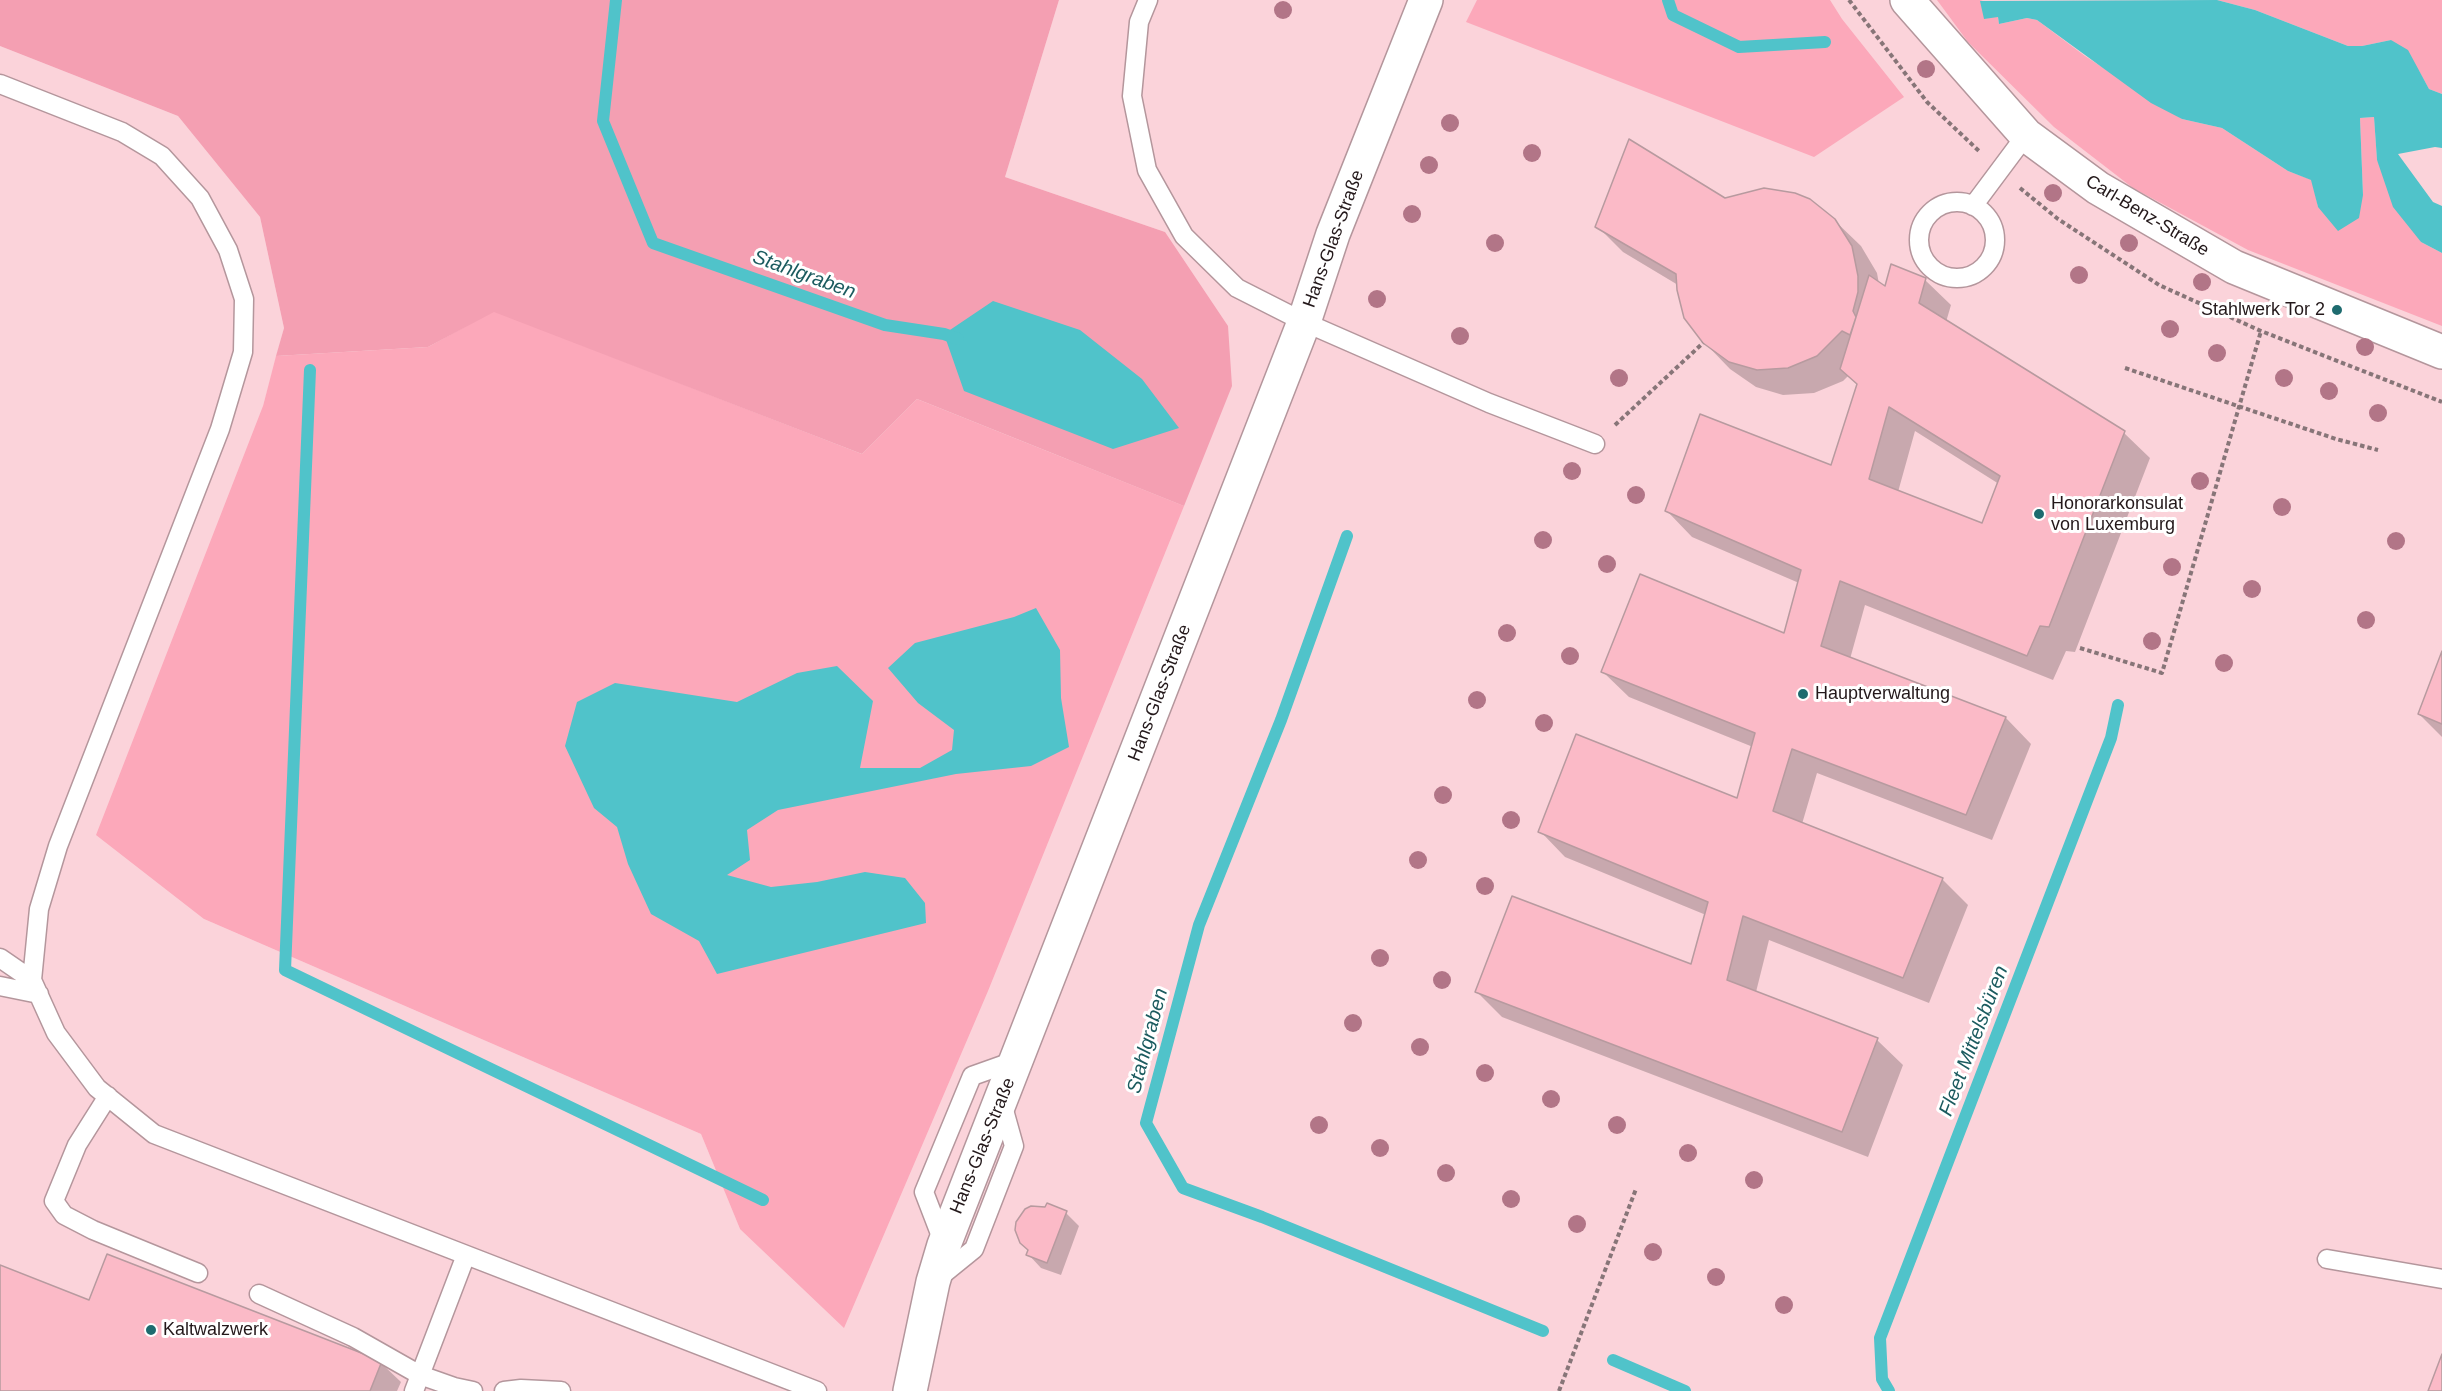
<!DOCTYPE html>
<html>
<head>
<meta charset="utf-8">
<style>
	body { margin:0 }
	canvas { display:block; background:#fbe2e6 }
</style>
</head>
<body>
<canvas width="2442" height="1391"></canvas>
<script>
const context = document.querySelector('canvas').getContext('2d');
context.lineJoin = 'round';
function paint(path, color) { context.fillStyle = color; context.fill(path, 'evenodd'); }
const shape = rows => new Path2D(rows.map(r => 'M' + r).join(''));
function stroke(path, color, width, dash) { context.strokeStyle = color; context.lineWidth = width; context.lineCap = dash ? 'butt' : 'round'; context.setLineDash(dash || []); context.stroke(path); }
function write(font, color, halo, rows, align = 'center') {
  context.font = font + ' Helvetica,sans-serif'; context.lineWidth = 6; context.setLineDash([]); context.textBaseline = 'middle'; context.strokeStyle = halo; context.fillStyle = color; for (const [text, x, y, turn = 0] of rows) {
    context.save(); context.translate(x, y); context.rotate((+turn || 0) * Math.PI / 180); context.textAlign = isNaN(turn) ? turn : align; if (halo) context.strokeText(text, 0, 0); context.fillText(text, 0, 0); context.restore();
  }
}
paint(shape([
	[1059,0,2442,0,2442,1391,0,1391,0,46,178,116,260,217,284,328,263,406,204,919,701,1134,740,1229,1165,232,1005,177]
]), '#fbd3da');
paint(shape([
	[1477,0,1830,0,1842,19,1904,97,1814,157,1466,22],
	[1937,0,1983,0,1980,1,1998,17,1999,24,2027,18,2037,20,2085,56,2182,119,2222,128,2288,171,2312,180,2318,207,2363,195,2360,118,2374,117,2377,160,2421,242,2442,253,2442,326,2248,250,2133,188,2054,127,1968,42],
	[2217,0,2442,0,2442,94,2429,89,2419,71,2391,40,2362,46,2348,46,2255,10],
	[494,311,862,454,917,399,1184,506,988,991,844,1328,740,1229,701,1134,204,919,96,835,263,406,276,356,428,347]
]), '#fca8ba');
paint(shape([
	[0,0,1059,0,1005,177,1165,232,1228,326,1232,386,1184,506,917,399,862,454,494,312,428,347,276,356,284,328,260,217,178,116,0,46]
]), '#f49fb2');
paint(shape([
	[2217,0,2255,10,2348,46,2362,46,2391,40,2408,50,2429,89,2442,94,2442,148,2435,147,2398,154,2433,202,2442,206,2442,253,2421,242,2393,207,2377,160,2374,117,2360,118,2363,195,2359,218,2338,231,2318,207,2311,180,2288,171,2222,128,2182,119,2151,103,2037,20,2027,18,1999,24,1998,17,1984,19,1980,1],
	[993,301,1080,330,1142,379,1179,428,1113,449,964,391,944,334],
	[1036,608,1060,650,1061,698,1069,747,1031,766,956,774,778,810,747,830,750,860,727,875,771,887,817,882,865,872,905,878,925,903,926,923,717,974,699,941,651,914,628,864,617,827,594,808,565,746,577,702,615,683,737,702,797,673,837,666,873,701,860,768,920,768,952,750,954,730,918,703,888,668,915,643,1014,617]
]), '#50c3ca');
paint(shape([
	[1725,200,1834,220,1861,246,1877,273,1879,284,1886,288,1925,280,1951,305,1946,322,2124,433,2150,458,2075,652,2066,651,2053,680,1865,605,1850,659,2006,718,2031,744,1992,840,1817,773,1802,824,1942,879,1968,905,1929,1003,1769,940,1756,992,1877,1040,1903,1065,1868,1157,1502,1017,1477,992,1692,966,1706,915,1565,857,1540,831,1738,800,1753,747,1629,697,1603,672,1785,635,1799,583,1692,537,1667,511,1832,467,1858,385,1848,376,1843,381,1814,393,1783,395,1756,387,1730,369,1704,342,1678,285,1623,252,1597,226],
	[1915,431,1999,484,1983,525,1898,492],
	[2442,655,2442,737,2419,714],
	[1066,1213,1079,1226,1061,1275,1041,1268,1028,1254],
	[0,1267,90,1301,381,1363,401,1382,397,1391,0,1391]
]), '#0003');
stroke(shape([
	[616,0,603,121,653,243,885,325,944,334,958,339],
	[1668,0,1673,15,1739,47,1825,42],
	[310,370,285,970,763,1200],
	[1347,536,1281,720,1199,925,1146,1123,1183,1188,1262,1217,1543,1331],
	[1613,1360,1685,1391],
	[1889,1391,1882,1379,1880,1338,2111,738,2118,705]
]), '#50c3ca', 12);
const building = shape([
	[1629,139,1725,198,1764,188,1795,193,1810,199,1835,219,1852,246,1858,276,1858,292,1853,311,1856,317,1850,335,1842,331,1817,356,1788,368,1757,370,1729,362,1703,343,1684,318,1677,290,1676,274,1595,227,1629,139],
	[1891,264,1926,278,1919,303,2125,431,2049,627,2040,626,2027,656,1840,581,1821,646,2006,717,1966,815,1792,749,1773,811,1943,878,1903,978,1743,916,1727,980,1878,1038,1842,1132,1475,992,1512,896,1691,964,1708,902,1538,832,1576,734,1737,798,1755,733,1601,672,1640,574,1784,633,1801,570,1665,511,1700,414,1831,465,1857,384,1840,369,1869,275,1885,286,1891,264],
	[1889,407,2000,476,1982,523,1869,479,1889,407],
	[2442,651,2442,724,2418,714,2442,651],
	[1047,1203,1067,1211,1047,1263,1026,1255,1028,1250,1020,1243,1015,1230,1016,1222,1025,1209,1031,1206,1045,1207,1047,1203],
	[107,1254,382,1361,370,1391,0,1391,0,1265,89,1300,107,1254],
	[2442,1354,2442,1391,2428,1391,2442,1354]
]);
paint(building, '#fbbac7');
stroke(building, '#b79a9f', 1.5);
const service = shape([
	[1148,0,1139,22,1132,96,1147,170,1184,236,1237,288,1304,322,1489,403,1595,444],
	[0,84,122,132,162,156,200,198,228,250,244,299,243,352,220,429,58,846,39,909,32,980,56,1033,97,1088,154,1134,817,1391],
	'1919 240a38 38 0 1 1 76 0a38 38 0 1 1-76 0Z',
	[1973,206,2026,135],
	[0,958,32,980],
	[0,986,39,994],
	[108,1096,77,1145,54,1201,64,1215,93,1230,198,1273],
	[944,1244,924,1192,972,1076,1017,1060],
	[2327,1259,2442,1279],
	[937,1279,974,1249,1014,1146,1002,1103],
	[259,1294,353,1337,420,1375,454,1387,473,1391],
	[414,1391,466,1255],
	[504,1391,521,1389,561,1391]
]);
const minor = shape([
	[910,1391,933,1282,944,1245,1304,322,1333,234,1426,0]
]);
const tertiary = shape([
	[1907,0,2026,135,2098,188,2234,267,2442,352]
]);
stroke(service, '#b4969c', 21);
stroke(minor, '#b4969c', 36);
stroke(tertiary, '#b4969c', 36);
stroke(shape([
	[1849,0,1927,102,1979,151],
	[2020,188,2058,219,2159,285,2261,331,2442,402],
	[2125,368,2336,439,2378,450],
	[1615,425,1703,343],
	[2080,648,2162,673,2261,331],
	[1559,1391,1636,1189]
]), '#877578', 4, [4.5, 3]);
stroke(service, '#fff', 18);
stroke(minor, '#fff', 33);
stroke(tertiary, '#fff', 33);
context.fillStyle = '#b27587';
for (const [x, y] of [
	[1283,10],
	[1926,69],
	[1450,123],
	[1532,153],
	[1429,165],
	[2053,193],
	[1412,214],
	[1495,243],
	[2129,243],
	[2079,275],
	[2202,282],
	[1377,299],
	[2170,329],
	[1460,336],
	[2365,347],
	[2217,353],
	[1619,378],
	[2284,378],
	[2329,391],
	[2378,413],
	[1572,471],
	[2200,481],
	[1636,495],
	[2282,507],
	[1543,540],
	[2396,541],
	[1607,564],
	[2172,567],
	[2252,589],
	[2366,620],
	[1507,633],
	[2152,641],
	[1570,656],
	[2224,663],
	[1477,700],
	[1544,723],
	[1443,795],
	[1511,820],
	[1418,860],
	[1485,886],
	[1380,958],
	[1442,980],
	[1353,1023],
	[1420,1047],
	[1485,1073],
	[1551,1099],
	[1319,1125],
	[1617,1125],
	[1380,1148],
	[1688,1153],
	[1446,1173],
	[1754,1180],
	[1511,1199],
	[1577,1224],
	[1653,1252],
	[1716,1277],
	[1784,1305]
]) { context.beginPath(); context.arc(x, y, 9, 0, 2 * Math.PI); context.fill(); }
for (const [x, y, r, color] of [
	[2337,310,6,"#1e6b6f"],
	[2039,514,6,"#1e6b6f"],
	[1803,694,6,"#1e6b6f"],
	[151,1330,6,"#1e6b6f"]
]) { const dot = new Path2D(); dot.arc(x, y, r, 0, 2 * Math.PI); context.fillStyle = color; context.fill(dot); stroke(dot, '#fff', 2); }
write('18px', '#23181a', '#fff', [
	["Carl-Benz-Straße",2147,216,31],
	["Hans-Glas-Straße",1334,239,-70],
	["Hans-Glas-Straße",1160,693,-69],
	["Hans-Glas-Straße",983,1146,-68]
]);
write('18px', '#23181a', '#fff', [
	["Stahlwerk Tor 2",2325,310,"right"],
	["Honorarkonsulat",2051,504],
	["von Luxemburg",2051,525],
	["Hauptverwaltung",1815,694],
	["Kaltwalzwerk",163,1330]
], 'left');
write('italic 20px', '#1b5b5f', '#fff', [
	["Stahlgraben",804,275,20],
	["Stahlgraben",1148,1041,-75],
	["Fleet Mittelsbüren",1974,1041,-69]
]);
</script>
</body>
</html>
